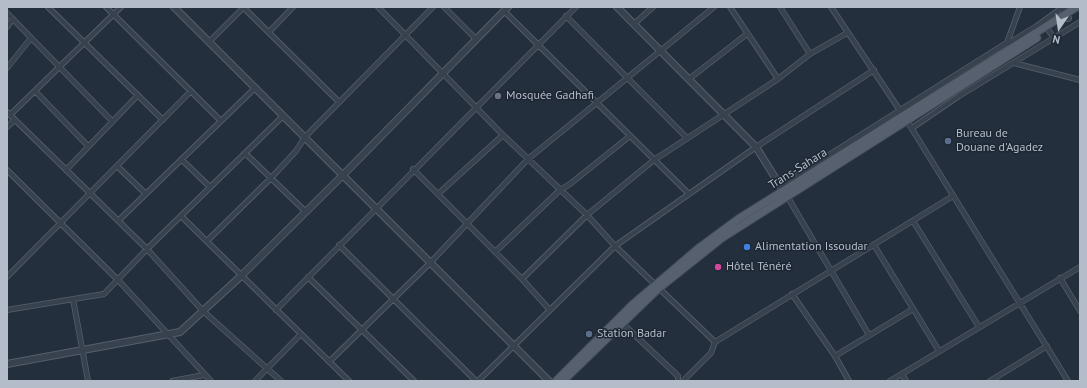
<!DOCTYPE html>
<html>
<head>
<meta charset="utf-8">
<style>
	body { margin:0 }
	#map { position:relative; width:1087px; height:388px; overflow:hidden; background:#242f3e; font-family:"PT Sans",sans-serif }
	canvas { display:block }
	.frame { position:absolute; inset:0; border:8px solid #b4bcc9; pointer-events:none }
	.north { position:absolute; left:1039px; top:8px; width:40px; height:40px; -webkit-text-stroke:3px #1d2633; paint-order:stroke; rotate:193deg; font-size:11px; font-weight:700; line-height:16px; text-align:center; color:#b4bcc9 }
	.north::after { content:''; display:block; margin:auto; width:14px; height:18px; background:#b4bcc9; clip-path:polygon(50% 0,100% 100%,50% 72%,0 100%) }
</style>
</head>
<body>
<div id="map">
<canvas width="1087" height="388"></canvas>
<div class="frame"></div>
<div class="north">N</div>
</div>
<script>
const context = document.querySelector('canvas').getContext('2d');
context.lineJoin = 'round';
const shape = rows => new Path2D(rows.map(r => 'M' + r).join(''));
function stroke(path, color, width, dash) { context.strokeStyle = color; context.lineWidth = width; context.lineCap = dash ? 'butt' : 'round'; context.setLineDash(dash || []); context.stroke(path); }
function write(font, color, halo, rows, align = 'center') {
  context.font = font + ' "PT Sans",sans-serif'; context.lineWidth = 3; context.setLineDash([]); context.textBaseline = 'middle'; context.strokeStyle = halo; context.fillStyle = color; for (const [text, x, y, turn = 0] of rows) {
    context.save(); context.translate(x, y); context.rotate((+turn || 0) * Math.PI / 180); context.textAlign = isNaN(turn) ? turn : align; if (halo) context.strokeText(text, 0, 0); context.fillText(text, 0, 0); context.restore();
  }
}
const minor = shape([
	[48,7,163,120],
	[106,7,221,121],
	[378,7,503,135,587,215,615,246,715,342],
	[444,7,476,39],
	[730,7,778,79],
	[780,7,810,54],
	[831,7,901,112],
	[1020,7,1008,40,1009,43,1037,26,1063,7],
	[244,8,339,102],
	[504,11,688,193],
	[7,13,112,121],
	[566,16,687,138],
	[634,24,653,7],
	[7,27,13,19],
	[1049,31,1054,38],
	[269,32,293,7],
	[209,42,244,7],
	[1014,63,1080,80],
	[7,68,31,38],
	[689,79,747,34],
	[35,91,88,146],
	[7,112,147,249,203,311,281,381],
	[10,115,121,7],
	[907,121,1068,381],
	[7,127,15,120],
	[912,128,959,96,1080,22],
	[245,153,306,212],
	[182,160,210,187],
	[117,166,146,194],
	[413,169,522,279,549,309],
	[7,170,118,280,211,381],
	[66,170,138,95],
	[780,186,1008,42],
	[438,194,503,135],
	[787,196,869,335],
	[181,216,349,381],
	[118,221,255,88],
	[913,221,979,327],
	[207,241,271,178,296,151,305,137,433,7],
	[339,245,476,381],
	[874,245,939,351],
	[495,252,560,190,570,184,630,136],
	[7,277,191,91],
	[308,277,414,381],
	[1060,278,1080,311],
	[522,279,587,215,654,160,778,79,810,54,847,33],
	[792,294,835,356,849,381],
	[73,299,88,381],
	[7,310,104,294,147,249,283,116],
	[276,310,576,7],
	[622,323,678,376,678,381],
	[835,356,913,309],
	[329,362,430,263,528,159,714,7],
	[902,374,906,381],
	[172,381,204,375],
	[255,381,301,334],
	[478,381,615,246,756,147,874,70],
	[683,381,711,353,715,342,953,196],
	[890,381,1080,267],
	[990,381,1047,346]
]);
const tertiary = shape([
	[174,7,549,381],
	[617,7,756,147,786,195],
	[1062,7,1068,18],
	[7,364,180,332,241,276,343,175,508,7]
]);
const primary = shape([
	[556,381,632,305,700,247,738,219,1077,7],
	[563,381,658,289,722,238,1037,38]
]);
stroke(minor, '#565f6c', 6);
stroke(tertiary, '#565f6c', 8);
stroke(primary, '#414a57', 9);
stroke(minor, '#38414e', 4.5);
stroke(tertiary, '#38414e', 6);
stroke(primary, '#56606e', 7);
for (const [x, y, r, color] of [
	[498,96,4,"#6b7280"],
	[948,141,4,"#5c6f8a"],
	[747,247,4,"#3f7fe0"],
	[718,267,4,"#d1479c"],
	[589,334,4,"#5c6f8a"]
]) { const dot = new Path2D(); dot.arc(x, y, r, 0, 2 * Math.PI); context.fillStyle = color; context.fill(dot); stroke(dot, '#1d2633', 1.5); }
write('12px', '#b4bcc9', '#1d2633', [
	["Mosquée Gadhafi",506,96],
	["Bureau de",956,134],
	["Douane d'Agadez",956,148],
	["Alimentation Issoudar",755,247],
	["Hôtel Ténéré",726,267],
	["Station Badar",597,334]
], 'left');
write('12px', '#b4bcc9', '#1d2633', [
	["Trans-Sahara",798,169,-32]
]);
</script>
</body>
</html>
